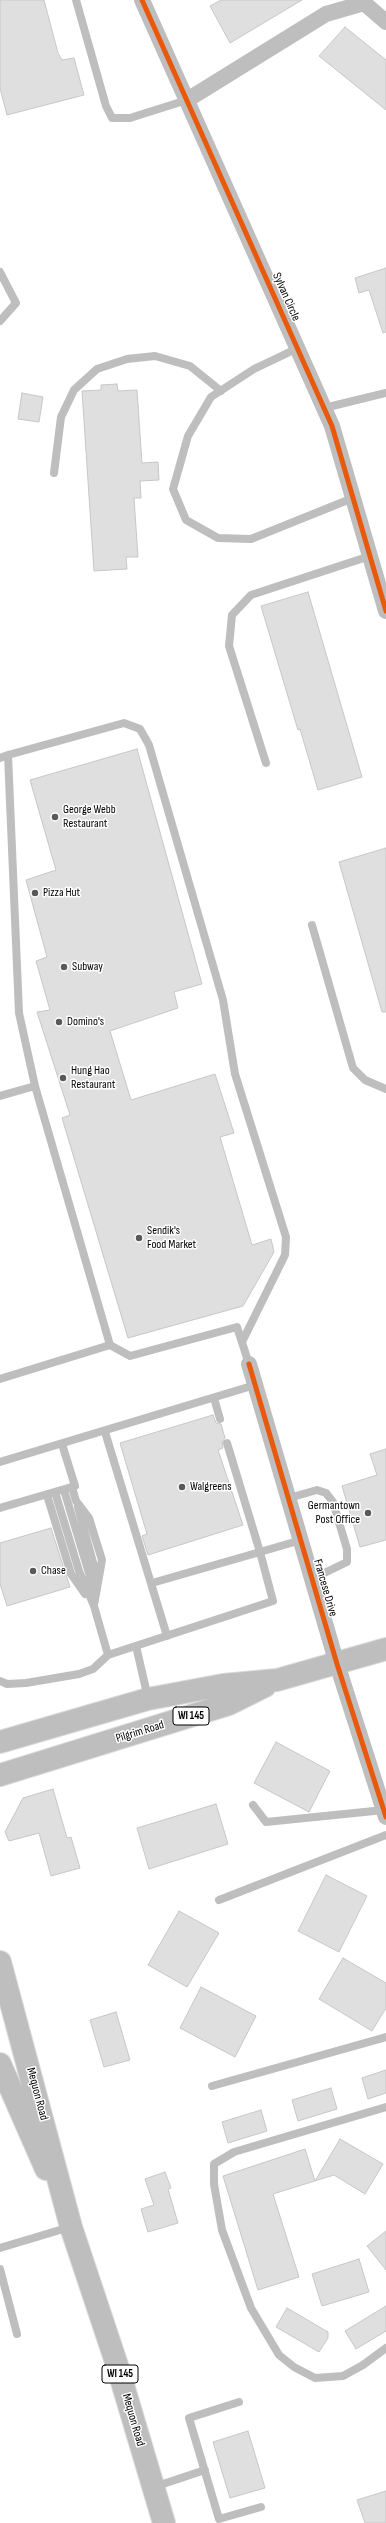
<!DOCTYPE html>
<html>
<head>
<meta charset="utf-8">
<style>
	body { margin:0 }
	canvas { display:block; background:#fff }
</style>
</head>
<body>
<canvas width="386" height="2523"></canvas>
<script>
const context = document.querySelector('canvas').getContext('2d');
context.lineJoin = 'round';
function paint(path, color) { context.fillStyle = color; context.fill(path, 'evenodd'); }
const shape = rows => new Path2D(rows.map(r => 'M' + r).join(''));
function stroke(path, color, width, dash) { context.strokeStyle = color; context.lineWidth = width; context.lineCap = dash ? 'butt' : 'round'; context.setLineDash(dash || []); context.stroke(path); }
function write(font, color, halo, rows, align = 'center') {
  context.font = font + ' "Sofia Sans Condensed",sans-serif'; context.lineWidth = 3; context.setLineDash([]); context.textBaseline = 'middle'; context.strokeStyle = halo; context.fillStyle = color; for (const [text, x, y, turn = 0] of rows) {
    context.save(); context.translate(x, y); context.rotate((+turn || 0) * Math.PI / 180); context.textAlign = isNaN(turn) ? turn : align; if (halo) context.strokeText(text, 0, 0); context.fillText(text, 0, 0); context.restore();
  }
}
const building = shape([
	[0,0,44,0,58,53,62,60,74,58,84,95,7,115,0,88,0,0],
	[221,0,302,0,230,43,210,6,221,0],
	[345,27,386,60,386,110,319,56,345,27],
	[386,268,386,332,383,333,369,290,359,293,355,278,386,268],
	[117,384,118,391,137,390,142,463,158,462,159,480,140,481,141,498,134,498,138,557,126,557,127,569,94,571,82,391,101,390,101,385,117,384],
	[22,393,43,397,39,422,18,419,22,393],
	[308,592,362,777,318,790,300,729,298,730,261,606,308,592],
	[137,749,202,984,174,992,178,1008,110,1031,131,1100,215,1074,234,1133,220,1137,252,1245,271,1239,274,1252,243,1306,128,1338,62,1118,70,1115,37,1012,50,1010,36,961,47,957,26,880,56,870,30,780,137,749],
	[386,848,386,1012,382,1012,339,862,386,848],
	[213,1415,216,1423,221,1424,225,1438,222,1442,223,1448,218,1450,243,1525,148,1555,142,1536,147,1534,120,1443,213,1415],
	[386,1449,386,1540,360,1547,342,1486,377,1475,370,1454,386,1449],
	[51,1528,70,1587,7,1606,0,1584,0,1543,51,1528],
	[276,1742,330,1771,309,1812,254,1783,276,1742],
	[53,1789,67,1838,71,1837,80,1868,51,1876,39,1833,9,1841,5,1832,23,1798,53,1789],
	[216,1804,228,1844,149,1869,137,1828,216,1804],
	[326,1875,367,1896,339,1952,298,1931,326,1875],
	[179,1911,219,1933,187,1987,148,1965,179,1911],
	[343,1958,386,1983,386,2008,372,2031,319,1999,343,1958],
	[201,1987,256,2016,235,2057,180,2028,201,1987],
	[116,2012,130,2060,104,2067,90,2020,116,2012],
	[386,2070,386,2093,368,2099,362,2078,386,2070],
	[331,2088,337,2109,298,2121,292,2100,331,2088],
	[261,2110,267,2131,228,2143,222,2122,261,2110],
	[340,2139,383,2164,365,2194,334,2175,273,2194,299,2277,258,2290,223,2176,305,2149,315,2181,340,2139],
	[165,2172,171,2188,168,2189,178,2223,148,2232,141,2209,154,2205,145,2179,165,2172],
	[386,2231,386,2270,367,2246,386,2231],
	[359,2259,369,2292,322,2306,312,2274,359,2259],
	[386,2306,386,2331,356,2349,345,2331,386,2306],
	[287,2308,328,2332,328,2338,319,2352,276,2327,287,2308],
	[248,2431,265,2488,230,2498,213,2442,248,2431],
	[386,2491,386,2523,365,2523,357,2500,386,2491]
]);
paint(building, '#dfdfdf');
stroke(building, '#c7c7c7', 1);
const primary = shape([
	[0,1742,148,1699,223,1685,277,1680,386,1649],
	[0,1775,229,1704,265,1686],
	[0,1962,71,2227,117,2365,164,2523],
	[0,2064,46,2169]
]);
stroke(primary, '#dbdbdb', 24);
stroke(shape([
	[76,0,106,106,112,118,130,118,187,100],
	[0,272,16,303,0,321],
	[298,348,254,369,211,397,188,436,173,489,186,520,218,538,251,539,353,498],
	[324,408,386,393],
	[54,473,61,417,74,390,97,369,127,359,155,356,190,366,221,391],
	[8,755,124,723,140,729,149,745,223,1000,235,1074,286,1237,285,1255,242,1342],
	[0,758,8,755,19,1013,35,1086],
	[266,763,229,646,232,615,251,595,370,556],
	[312,925,353,1068,365,1080,386,1089],
	[0,1096,35,1086,110,1345,0,1379],
	[110,1345,130,1356,237,1327,249,1364],
	[214,1398,220,1419],
	[105,1432,167,1636],
	[227,1443,260,1552,301,1540],
	[0,1462,255,1385],
	[72,1487,76,1501,89,1518,102,1560,94,1605],
	[64,1490,95,1593],
	[55,1492,79,1571,94,1606,108,1655],
	[47,1495,71,1574,85,1594],
	[289,1498,317,1490,326,1493,333,1502,347,1549,347,1562,312,1579],
	[78,1507,97,1577],
	[0,1508,75,1486,62,1444],
	[136,1646,148,1698],
	[0,1681,7,1684,26,1683,79,1674,93,1669,108,1655,273,1601,260,1552,152,1583],
	[253,1805,266,1822,384,1810],
	[219,1900,386,1835],
	[212,2086,386,2037],
	[386,2107,234,2152,214,2164,214,2184,222,2230,251,2308,279,2355,294,2367,315,2378,343,2376,363,2365,386,2348],
	[0,2248,70,2227],
	[0,2269,17,2334],
	[239,2402,189,2418,219,2519,261,2507],
	[154,2487,205,2470]
]), '#bebebe', 8);
stroke(shape([
	[142,0,332,426,386,611],
	[363,0,364,3,386,22],
	[187,100,326,14,364,3],
	[249,1364,337,1664,386,1817]
]), '#bebebe', 16);
stroke(primary, '#bebebe', 22);
stroke(shape([
	[142,0,332,426,386,611],
	[249,1364,337,1664,386,1817]
]), '#e8590c', 5);
for (const [x, y, r, color] of [
	[55,817,4,"#595959"],
	[35,893,4,"#595959"],
	[64,967,4,"#595959"],
	[59,1022,4,"#595959"],
	[63,1078,4,"#595959"],
	[139,1238,4,"#595959"],
	[182,1487,4,"#595959"],
	[368,1513,4,"#595959"],
	[33,1571,4,"#595959"]
]) { const dot = new Path2D(); dot.arc(x, y, r, 0, 2 * Math.PI); context.fillStyle = color; context.fill(dot); stroke(dot, '#fff', 1.5); }
for (const [x, y, w] of [
	[191,1716,36],
	[120,2374,36]
]) { const box = new Path2D(); box.roundRect(x - w / 2, y - 9, w, 18, 3); context.fillStyle = '#fff'; context.fill(box); stroke(box, '#000', 1); }
write('bold 11px', '#000', null, [
	["WI 145",191,1716],
	["WI 145",120,2374]
]);
write('12px', '#000', '#fff', [
	["Sylvan Circle",286,297,66],
	["Francese Drive",325,1588,74],
	["Pilgrim Road",140,1732,-17],
	["Mequon Road",37,2094,75],
	["Mequon Road",133,2420,74]
]);
write('12px', '#000', '#fff', [
	["George Webb",63,810],
	["Restaurant",63,824],
	["Pizza Hut",43,893],
	["Subway",72,967],
	["Domino's",67,1022],
	["Hung Hao",71,1071],
	["Restaurant",71,1085],
	["Sendik's",147,1231],
	["Food Market",147,1245],
	["Walgreens",190,1487],
	["Germantown",360,1506,"right"],
	["Post Office",360,1520,"right"],
	["Chase",41,1571]
], 'left');
</script>
</body>
</html>
